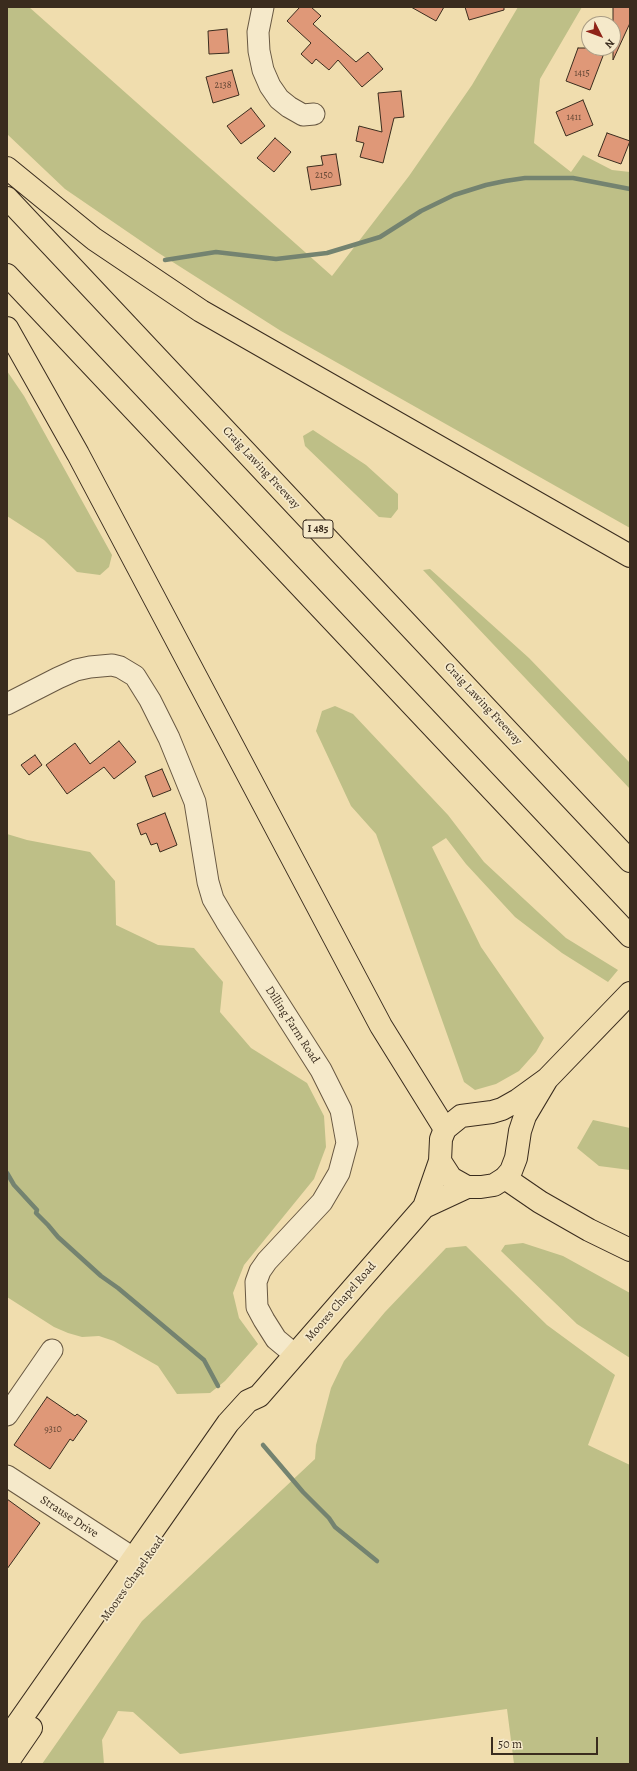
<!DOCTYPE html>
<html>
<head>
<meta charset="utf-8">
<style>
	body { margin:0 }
	#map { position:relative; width:637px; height:1771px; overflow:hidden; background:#f0ddae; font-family:Alegreya,serif }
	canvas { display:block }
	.frame { position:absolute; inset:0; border:8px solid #3a2c1e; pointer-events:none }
	.north { position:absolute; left:581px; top:16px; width:40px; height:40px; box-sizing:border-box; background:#f5e9ca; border:1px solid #aa9d85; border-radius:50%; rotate:132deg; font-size:11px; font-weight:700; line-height:16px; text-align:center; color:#3a2c1e }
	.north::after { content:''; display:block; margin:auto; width:14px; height:18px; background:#8f2418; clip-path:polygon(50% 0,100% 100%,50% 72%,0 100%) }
	.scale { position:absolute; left:491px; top:1737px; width:107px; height:18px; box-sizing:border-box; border:2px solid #3a2c1e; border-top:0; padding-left:5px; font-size:12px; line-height:14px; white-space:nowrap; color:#3a2c1e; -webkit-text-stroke:3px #f5e9ca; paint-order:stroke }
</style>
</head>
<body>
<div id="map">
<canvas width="637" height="1771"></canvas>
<div class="frame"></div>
<div class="north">N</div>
<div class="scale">50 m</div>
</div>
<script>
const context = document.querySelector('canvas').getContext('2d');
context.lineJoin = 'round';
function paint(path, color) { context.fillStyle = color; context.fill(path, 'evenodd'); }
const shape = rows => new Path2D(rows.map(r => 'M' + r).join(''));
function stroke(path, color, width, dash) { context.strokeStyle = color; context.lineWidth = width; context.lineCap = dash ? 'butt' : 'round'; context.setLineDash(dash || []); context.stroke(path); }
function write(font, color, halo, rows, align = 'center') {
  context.font = font + ' Alegreya,serif'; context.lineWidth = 3.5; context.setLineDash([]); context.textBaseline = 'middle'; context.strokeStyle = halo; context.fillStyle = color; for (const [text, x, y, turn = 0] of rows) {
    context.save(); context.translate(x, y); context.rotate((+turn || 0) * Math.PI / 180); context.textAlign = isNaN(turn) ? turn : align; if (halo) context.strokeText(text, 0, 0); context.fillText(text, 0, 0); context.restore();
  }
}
paint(shape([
	[7,7,29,7,332,276,409,176,472,85,518,7,582,7,540,79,534,143,571,172,583,155,612,170,630,172,630,528,281,331,157,252,65,189,7,134],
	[7,371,24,396,112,555,109,567,100,575,77,572,44,540,7,516],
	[313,430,366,465,398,494,398,509,391,518,379,517,305,446,303,436],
	[430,569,529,658,630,763,630,789,423,570],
	[335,706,353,714,448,815,484,862,566,938,618,970,608,982,562,953,515,917,466,864,446,838,432,847,481,947,544,1038,536,1052,519,1071,496,1084,475,1090,464,1082,376,834,351,806,316,731,322,711],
	[7,834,27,840,90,852,115,881,116,925,158,945,194,948,223,982,220,1012,251,1048,307,1083,324,1116,326,1147,314,1179,244,1265,233,1293,239,1318,258,1344,225,1381,210,1393,177,1394,158,1366,114,1341,99,1336,82,1337,68,1333,54,1327,7,1297],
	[593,1120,630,1128,630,1170,599,1166,577,1148],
	[523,1243,563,1256,630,1293,630,1358,577,1324,501,1251,505,1245],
	[466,1246,547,1325,615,1375,588,1445,630,1465,630,1764,514,1764,507,1709,180,1754,133,1712,118,1711,102,1740,104,1764,42,1764,142,1621,315,1459,316,1445,331,1388,344,1361,385,1312,446,1248]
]), '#bebf87');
stroke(shape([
	[165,260,216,252,276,259,327,253,380,237,421,211,454,195,486,185,505,181,525,178,573,178,630,189],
	[7,1173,14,1185,37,1210,36,1213,48,1225,58,1237,101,1276,118,1288,204,1360,218,1386],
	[263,1445,303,1492,329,1518,335,1527,377,1561]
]), '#748370', 4.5);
const building = shape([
	[300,7,311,7,321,16,313,24,356,62,368,52,383,69,362,87,338,60,329,70,316,59,312,64,301,54,311,43,287,21,300,7],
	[411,7,444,7,436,21,411,7],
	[465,7,504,7,504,10,469,20,465,7],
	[613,7,630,7,630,23,613,60,613,7],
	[227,29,229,53,209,54,208,31,227,29],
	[578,48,606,48,590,90,566,81,578,48],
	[232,70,239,95,213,103,206,77,232,70],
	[401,91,404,117,394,118,383,163,360,157,364,143,356,141,359,126,382,132,378,93,401,91],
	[583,100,593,125,566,136,556,112,583,100],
	[251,108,265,126,241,144,227,126,251,108],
	[607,133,630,141,621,164,598,156,607,133],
	[275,138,291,152,274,172,257,158,275,138],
	[336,154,341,185,311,190,307,167,323,165,321,156,336,154],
	[119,741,136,762,114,779,104,767,67,794,46,765,75,743,90,764,119,741],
	[35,755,42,765,29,775,21,765,35,755],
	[162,769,171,790,153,797,145,776,162,769],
	[165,813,177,845,160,852,157,843,151,845,146,833,141,835,137,824,165,813],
	[47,1397,75,1416,77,1414,87,1421,73,1441,70,1439,50,1469,14,1445,47,1397],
	[7,1499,40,1523,7,1569,7,1499]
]);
paint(building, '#df9878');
stroke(building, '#3a2c1e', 1);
const minor = shape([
	[263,7,258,32,259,51,263,70,270,86,279,99,289,107,303,115,314,114],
	[7,704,58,678,76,670,90,667,112,665,120,667,135,676,150,700,169,738,195,802,208,882,213,899,226,921,321,1070,341,1110,347,1143,339,1173,322,1202,267,1261,260,1271,256,1282,257,1307,264,1320,276,1339,294,1354],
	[7,1415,52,1350],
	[7,1476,133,1558]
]);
const major = shape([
	[547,1079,525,1116,520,1131,516,1158,511,1171,505,1178,494,1185,481,1187,467,1187,451,1178,440,1161,441,1139,445,1129,461,1116,492,1112,502,1109,518,1100,547,1079,630,993],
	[424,1207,440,1161],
	[7,1739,228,1423,248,1401,259,1396,424,1207,467,1187],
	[7,1763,31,1728]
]);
const highway = shape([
	[7,168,94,239,201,311,630,556],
	[7,198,630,861],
	[7,275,630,936],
	[7,328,78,454,381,1026,445,1129],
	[505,1178,540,1202,589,1230,630,1250]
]);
stroke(minor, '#685842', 23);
stroke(major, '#3a2c1e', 24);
stroke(highway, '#3a2c1e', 24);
stroke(minor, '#f5e9ca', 21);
stroke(major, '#f0ddae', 22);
stroke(highway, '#f0ddae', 22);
write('10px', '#634734', null, [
	["1415",582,74],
	["2138",223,86],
	["1411",574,118],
	["2150",324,176],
	["9310",53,1430]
]);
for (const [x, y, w] of [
	[318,529,30]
]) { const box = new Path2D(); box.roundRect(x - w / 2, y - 9, w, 18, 3); context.fillStyle = '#f5e9ca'; context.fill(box); stroke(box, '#3a2c1e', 1); }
write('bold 11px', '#3a2c1e', null, [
	["I 485",318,529]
]);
write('12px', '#3a2c1e', '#f5e9ca', [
	["Craig Lawing Freeway",261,468,47],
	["Craig Lawing Freeway",483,704,47],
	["Dilling Farm Road",292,1025,57],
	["Moores Chapel Road",341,1302,-49],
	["Strause Drive",69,1517,33],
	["Moores Chapel Road",133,1579,-55]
]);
</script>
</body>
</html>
